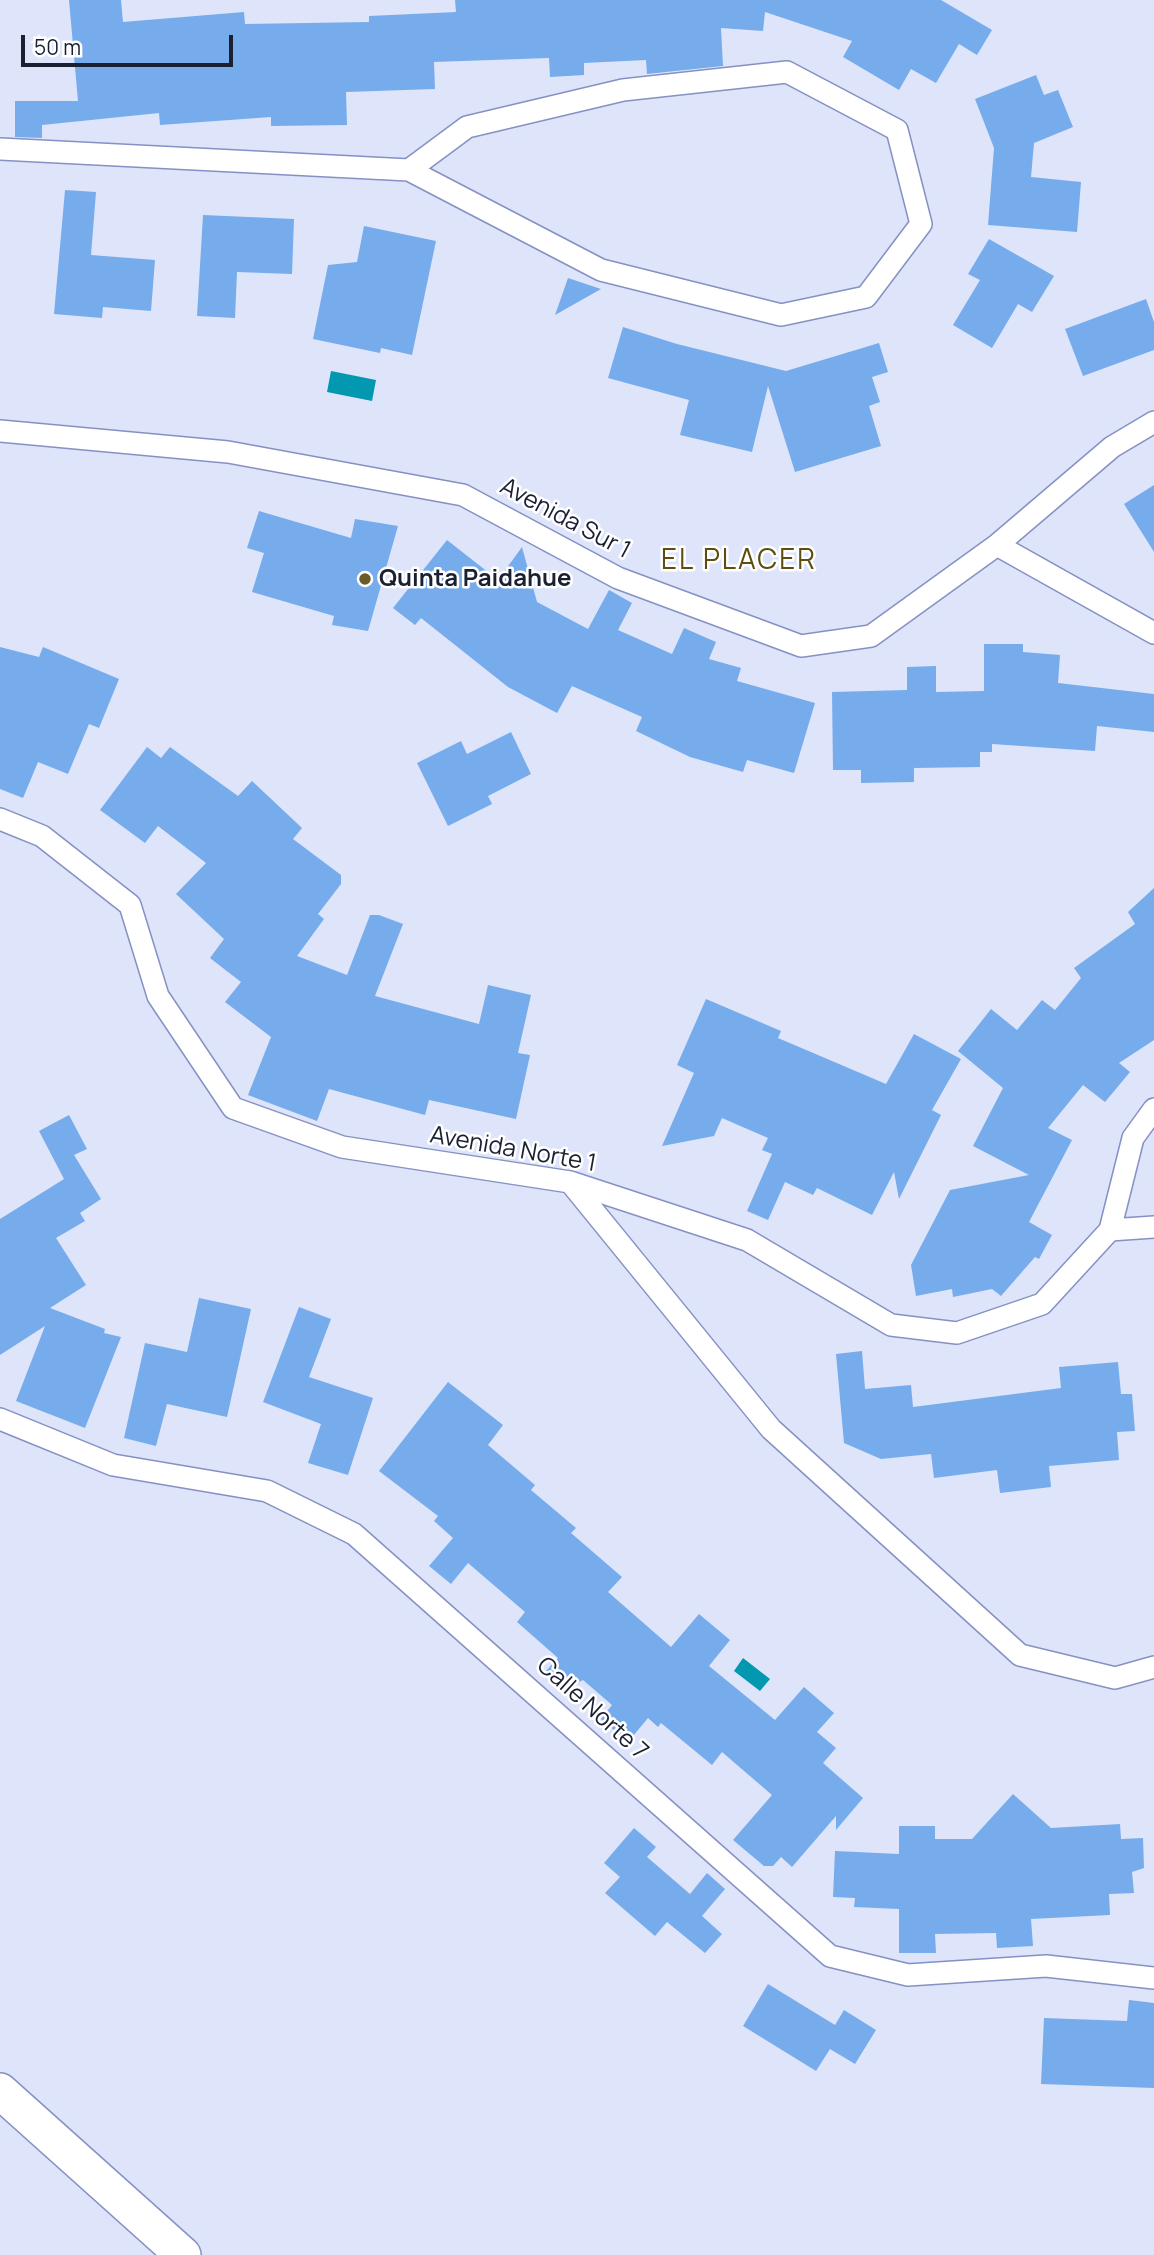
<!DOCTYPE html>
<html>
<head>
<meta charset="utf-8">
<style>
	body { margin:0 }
	#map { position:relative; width:1154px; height:2255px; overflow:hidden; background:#dee4fa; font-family:Manrope,sans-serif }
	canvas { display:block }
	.scale { position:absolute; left:21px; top:35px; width:212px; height:32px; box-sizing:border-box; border:4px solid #1a1f32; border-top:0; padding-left:9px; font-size:21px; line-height:24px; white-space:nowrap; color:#1a1f32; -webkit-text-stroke:5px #fff; paint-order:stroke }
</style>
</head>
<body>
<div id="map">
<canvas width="1154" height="2255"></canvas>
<div class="scale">50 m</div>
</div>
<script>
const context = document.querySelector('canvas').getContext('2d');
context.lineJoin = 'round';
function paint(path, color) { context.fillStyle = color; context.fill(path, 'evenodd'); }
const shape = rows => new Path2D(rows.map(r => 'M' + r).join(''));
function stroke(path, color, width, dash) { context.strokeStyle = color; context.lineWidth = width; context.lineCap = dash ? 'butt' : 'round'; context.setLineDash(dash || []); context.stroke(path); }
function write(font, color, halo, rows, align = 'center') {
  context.font = font + ' Manrope,sans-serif'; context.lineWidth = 5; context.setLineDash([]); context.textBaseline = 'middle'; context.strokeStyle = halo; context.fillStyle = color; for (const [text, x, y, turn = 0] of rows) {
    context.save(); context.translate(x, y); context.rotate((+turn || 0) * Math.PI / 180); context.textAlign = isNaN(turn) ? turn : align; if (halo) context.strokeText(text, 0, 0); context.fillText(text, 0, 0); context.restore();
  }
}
paint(shape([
	[331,371,376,380,372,401,327,392],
	[743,1658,770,1679,760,1691,734,1671]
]), '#0298b0');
paint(shape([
	[69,0,121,0,123,22,244,12,245,24,369,22,369,16,456,12,455,0,941,0,992,30,977,55,959,44,936,83,911,69,899,90,843,57,852,41,765,12,763,31,721,28,723,66,647,74,646,60,584,63,584,75,550,77,549,58,434,62,435,89,346,92,347,125,271,126,271,117,160,125,159,113,42,125,42,138,15,137,15,101,78,101],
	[1036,75,1044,95,1058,90,1073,127,1034,143,1031,177,1081,182,1077,232,988,225,994,148,975,99],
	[65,190,96,192,91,255,155,260,151,311,103,307,102,318,54,314],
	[203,215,294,219,292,274,237,272,235,318,197,316],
	[364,226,436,241,412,355,381,348,380,353,313,339,328,265,357,262],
	[989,239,1054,276,1032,312,1018,304,992,348,953,325,980,280,968,274],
	[568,278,601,289,555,315],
	[1146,299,1154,322,1154,350,1083,376,1065,329],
	[623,327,677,344,786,371,879,343,888,372,872,377,880,402,869,406,881,446,795,472,768,386,752,452,680,435,689,400,608,378],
	[1154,485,1154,552,1124,504],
	[259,511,351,538,355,519,398,526,368,631,332,625,334,616,252,592,264,553,247,548],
	[447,540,498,580,522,547,537,602,588,629,609,590,632,603,618,630,672,654,684,628,716,642,709,659,741,668,737,681,815,703,794,773,747,760,743,772,690,757,636,731,642,717,572,686,557,713,508,687,421,618,415,625,393,608],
	[984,644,1023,644,1023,652,1060,655,1058,683,1154,694,1154,732,1097,726,1095,751,992,744,992,752,980,752,980,767,914,768,914,782,861,783,861,770,833,770,832,692,907,690,907,667,936,666,936,692,984,691],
	[0,647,39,657,43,647,119,679,99,728,89,724,68,774,38,762,23,798,0,789],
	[511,732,531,774,488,796,492,804,448,826,417,763,461,741,467,754],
	[147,747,161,758,170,747,238,796,252,781,302,828,293,839,341,875,341,884,318,914,324,919,297,956,347,975,370,915,379,915,403,924,375,996,479,1024,488,985,531,995,518,1053,530,1055,516,1119,429,1100,425,1115,329,1089,317,1121,248,1095,271,1037,225,1002,241,982,210,958,224,939,176,894,206,863,158,826,145,843,100,810],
	[1154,888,1154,1040,1119,1063,1130,1072,1105,1102,1083,1085,1048,1128,1072,1140,1029,1222,1052,1235,1039,1259,1035,1257,1001,1296,992,1289,953,1297,952,1289,916,1296,911,1265,950,1190,1029,1175,973,1146,1003,1088,958,1051,991,1009,1017,1030,1042,1000,1055,1010,1081,978,1074,968,1135,924,1128,912],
	[706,999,781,1031,778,1038,886,1084,914,1034,961,1059,932,1110,941,1115,899,1199,894,1172,872,1215,817,1188,813,1195,785,1182,768,1220,747,1211,772,1154,762,1150,768,1138,722,1118,714,1136,662,1146,694,1073,677,1065],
	[69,1115,87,1149,74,1155,101,1199,80,1213,85,1221,56,1238,86,1285,50,1308,105,1329,104,1333,121,1337,85,1428,16,1401,45,1326,0,1355,0,1219,64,1179,39,1131],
	[199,1298,251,1309,227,1417,167,1404,156,1446,124,1438,145,1343,187,1352],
	[299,1307,331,1319,309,1377,373,1398,348,1475,308,1463,321,1424,263,1402],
	[862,1351,865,1389,911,1385,913,1407,1061,1388,1059,1367,1118,1362,1121,1394,1132,1394,1135,1431,1117,1432,1119,1460,1049,1466,1051,1487,1000,1493,997,1470,934,1478,931,1454,881,1459,844,1443,836,1354],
	[448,1382,503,1425,488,1445,535,1485,531,1490,576,1528,571,1533,622,1577,608,1592,671,1647,699,1614,730,1640,709,1666,775,1720,804,1687,834,1713,817,1732,836,1748,823,1763,863,1798,836,1830,836,1816,792,1867,781,1857,773,1866,764,1866,733,1840,772,1795,722,1752,712,1765,661,1723,658,1727,648,1718,628,1742,601,1719,612,1705,583,1680,567,1689,546,1671,558,1658,517,1622,525,1612,468,1563,451,1584,429,1566,453,1538,434,1521,438,1516,379,1471],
	[1013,1794,1051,1828,1120,1824,1121,1839,1143,1838,1144,1868,1132,1872,1134,1893,1109,1894,1110,1915,1031,1919,1033,1946,997,1948,996,1933,935,1934,936,1953,899,1953,899,1909,854,1907,855,1898,833,1897,835,1851,899,1854,899,1826,935,1826,935,1839,972,1839],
	[634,1828,656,1847,647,1857,690,1894,707,1873,725,1889,702,1916,722,1934,705,1953,667,1922,655,1936,605,1893,620,1877,604,1863],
	[768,1984,835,2025,844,2010,876,2030,855,2064,830,2049,816,2071,743,2026],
	[1129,2000,1154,2003,1154,2088,1041,2084,1044,2018,1127,2021]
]), '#76acec');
const street = shape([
	[0,149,409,170,601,270,781,315,866,297,921,224,897,130,787,72,623,90,467,127,409,170],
	[0,431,228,452,463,495,618,578,801,646,871,636,997,545,1112,447,1154,422],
	[997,545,1154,633],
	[0,819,42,836,130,905,158,996,233,1108,342,1147,570,1182,747,1240,891,1325,957,1333,1042,1304,1110,1230,1133,1138,1154,1109],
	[570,1182,771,1429,1020,1655,1115,1678,1154,1667],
	[1110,1230,1154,1227],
	[0,1419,113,1465,267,1491,354,1534,830,1956,908,1975,1046,1966,1154,1978]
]);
const primary = shape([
	[0,2091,183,2255]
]);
stroke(street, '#8591c3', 24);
stroke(primary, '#8591c3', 38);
stroke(street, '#fff', 21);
stroke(primary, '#fff', 35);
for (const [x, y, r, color] of [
	[365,579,7,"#6a5b29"]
]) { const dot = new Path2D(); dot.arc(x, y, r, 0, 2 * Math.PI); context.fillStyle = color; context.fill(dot); stroke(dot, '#fff', 2.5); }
write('24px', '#1a1f32', '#fff', [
	["Avenida Sur 1",565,519,28],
	["Avenida Norte 1",513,1150,10],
	["Calle Norte 7",592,1709,42]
]);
write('bold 24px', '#1a1f32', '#fff', [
	["Quinta Paidahue",379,579]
], 'left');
context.letterSpacing = '2px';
write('28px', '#5d4d0e', '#fff', [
	["EL PLACER",739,561]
]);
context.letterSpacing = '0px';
</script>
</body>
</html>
